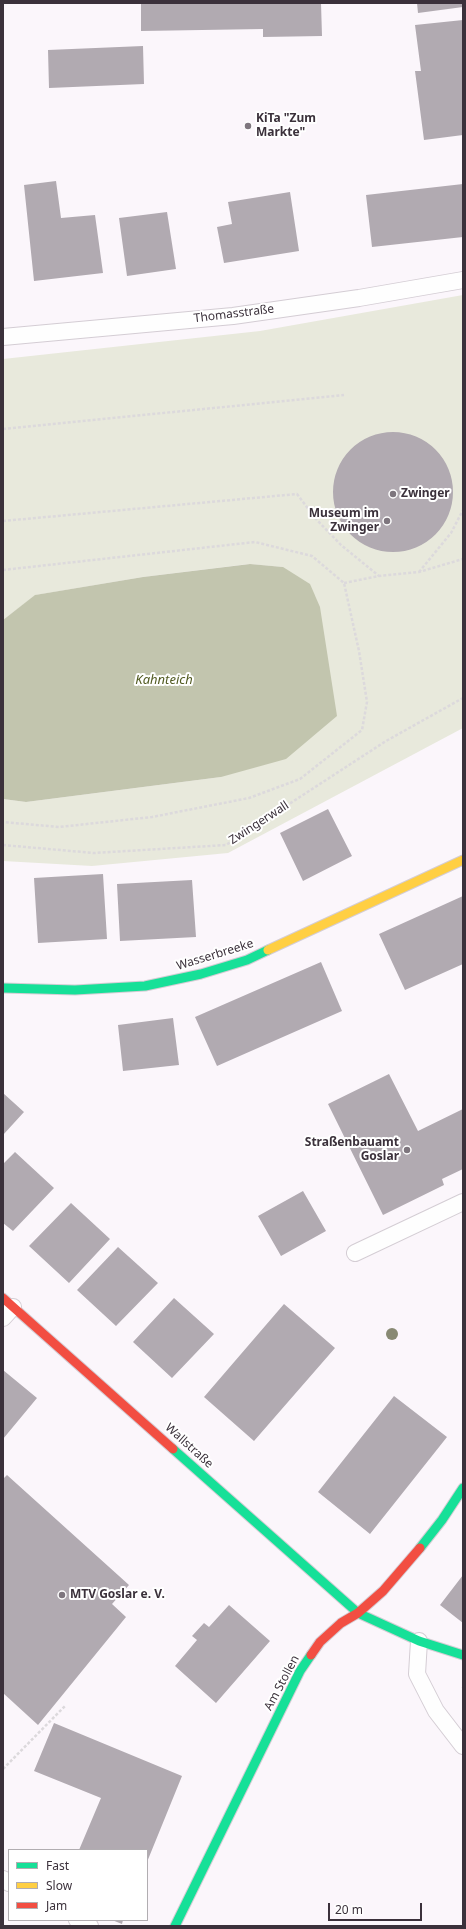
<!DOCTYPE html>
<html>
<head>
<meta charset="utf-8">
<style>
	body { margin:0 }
	#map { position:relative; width:466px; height:1929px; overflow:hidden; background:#fbf6fb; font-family:"Noto Sans",sans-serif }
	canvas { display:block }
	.frame { position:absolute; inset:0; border:4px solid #3b313b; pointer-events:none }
	.legend { position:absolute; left:8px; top:1849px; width:140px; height:72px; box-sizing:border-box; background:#fff; border:1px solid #b1adb1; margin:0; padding:5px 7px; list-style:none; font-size:12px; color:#3b313b }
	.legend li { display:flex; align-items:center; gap:8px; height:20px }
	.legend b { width:20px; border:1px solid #b1adb1 }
	.scale { position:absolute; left:328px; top:1903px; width:94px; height:18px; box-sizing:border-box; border:2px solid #3b313b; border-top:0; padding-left:5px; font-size:12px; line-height:14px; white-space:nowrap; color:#3b313b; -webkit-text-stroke:3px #fff; paint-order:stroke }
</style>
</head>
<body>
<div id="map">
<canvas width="466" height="1929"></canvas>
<div class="frame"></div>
<ul class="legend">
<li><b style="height:5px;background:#16e098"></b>Fast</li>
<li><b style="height:5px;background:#ffcf43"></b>Slow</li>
<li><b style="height:5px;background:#f24e42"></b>Jam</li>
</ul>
<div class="scale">20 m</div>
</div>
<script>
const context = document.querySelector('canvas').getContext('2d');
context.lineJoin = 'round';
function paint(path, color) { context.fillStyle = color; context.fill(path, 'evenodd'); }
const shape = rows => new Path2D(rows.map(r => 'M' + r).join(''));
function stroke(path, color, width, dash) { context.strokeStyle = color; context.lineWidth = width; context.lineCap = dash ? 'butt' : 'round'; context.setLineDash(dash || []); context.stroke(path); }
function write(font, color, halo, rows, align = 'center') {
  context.font = font + ' "Noto Sans",sans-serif'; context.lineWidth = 4; context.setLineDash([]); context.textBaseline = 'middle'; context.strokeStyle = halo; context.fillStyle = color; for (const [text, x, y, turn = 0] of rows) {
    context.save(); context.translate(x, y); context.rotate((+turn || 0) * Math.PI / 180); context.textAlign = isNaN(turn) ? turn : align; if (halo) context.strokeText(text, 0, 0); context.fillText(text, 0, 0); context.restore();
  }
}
paint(shape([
	[463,295,463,728,228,853,92,866,3,861,3,799,26,802,221,777,283,567,249,564,143,577,36,595,3,620,3,359,260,331]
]), '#e8e9dc');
paint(shape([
	[250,564,283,567,310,584,320,607,337,716,286,759,221,777,26,802,3,799,3,620,35,595,143,577]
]), '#c2c5ae');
paint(shape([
	[141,3,321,3,322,36,263,37,263,29,141,31],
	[417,3,463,3,463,7,418,13],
	[463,20,463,135,424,140,415,71,421,71,415,25],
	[143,46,144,84,49,88,48,50],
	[56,181,61,218,95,215,103,273,34,281,24,185],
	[463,184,463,237,372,247,366,195],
	[290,192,299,251,224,263,217,227,232,224,228,202],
	[167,212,176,269,127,276,119,218],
	'333 492a60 60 0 1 1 120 0a60 60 0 1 1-120 0Z',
	[328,809,352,856,303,881,280,833],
	[103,874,107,939,38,943,34,878],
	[192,880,196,937,120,941,117,884],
	[463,896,463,964,405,990,379,934],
	[321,962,342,1011,217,1066,195,1017],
	[173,1018,179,1065,123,1071,118,1025],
	[389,1074,418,1131,463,1109,463,1169,442,1179,444,1185,383,1215,328,1104],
	[3,1093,24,1112,3,1135],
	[15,1152,54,1188,13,1231,3,1223,3,1164],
	[303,1191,326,1231,281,1256,258,1216],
	[71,1203,110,1239,69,1283,29,1246],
	[118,1247,158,1283,116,1326,77,1290],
	[174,1298,214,1334,172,1378,133,1342],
	[284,1304,335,1348,254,1441,204,1397],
	[3,1370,37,1398,3,1439],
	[394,1396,447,1437,370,1534,318,1492],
	[7,1475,129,1585,112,1604,126,1617,38,1725,3,1693,3,1479],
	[463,1575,463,1623,440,1605],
	[229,1605,270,1641,216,1703,175,1666,197,1640,192,1636,204,1623,209,1627],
	[54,1723,182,1776,147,1862,147,1850,79,1850,101,1798,34,1771],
	[112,1920,123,1920,122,1924]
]), '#b1aab1');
const lane = shape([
	[3,337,233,316,359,298,463,280],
	[355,1253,463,1202],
	[3,1318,13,1307],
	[419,1641,417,1674,436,1711,463,1746],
	[3,1879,9,1883],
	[77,1920,90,1926]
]);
const fast = shape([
	[3,988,75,990,145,986,201,974,247,960,268,950],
	[173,1449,358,1613,419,1641,463,1655],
	[420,1548,442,1520,463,1488],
	[175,1926,300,1671,311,1655]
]);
const slow = shape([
	[268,950,463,860]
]);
const jam = shape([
	[3,1298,173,1449],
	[311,1655,320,1642,341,1623,358,1613,383,1591,420,1548]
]);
stroke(lane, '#d4cdd4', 18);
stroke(fast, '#d4cdd4', 11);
stroke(slow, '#d4cdd4', 11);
stroke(jam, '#d4cdd4', 11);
stroke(shape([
	[3,429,344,395],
	[3,521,297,494,316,519,341,545,379,576],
	[3,570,255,542,312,556,344,583,359,651,367,702,362,730,300,779,249,798,152,817,59,827,3,822],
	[419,572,451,533,463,510],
	[344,583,379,576,419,572,463,559],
	[3,845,94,853,226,845,386,741,463,698],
	[463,1687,463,1688],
	[3,1769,66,1705]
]), '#dcd9dc', 2.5, [3, 2]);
stroke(lane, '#fefefe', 16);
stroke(fast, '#16e098', 9);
stroke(slow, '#ffcf43', 9);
stroke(jam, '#f24e42', 9);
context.fillStyle = '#888973';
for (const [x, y] of [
	[392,1334]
]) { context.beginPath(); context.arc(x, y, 6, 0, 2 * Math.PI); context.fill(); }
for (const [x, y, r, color] of [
	[248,126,4,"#7e767e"],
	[393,494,4,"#7e767e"],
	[387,521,4,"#7e767e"],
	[407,1150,4,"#7e767e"],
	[62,1595,4,"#7e767e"]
]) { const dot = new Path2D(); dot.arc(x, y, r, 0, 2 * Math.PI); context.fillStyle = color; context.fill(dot); stroke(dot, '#fff', 1.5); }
write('bold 12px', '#3b313b', '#fff', [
	["KiTa \"Zum",256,119],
	["Markte\"",256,133],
	["Zwinger",401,494],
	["Museum im",379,514,"right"],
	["Zwinger",379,528,"right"],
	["Straßenbauamt",399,1143,"right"],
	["Goslar",399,1157,"right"],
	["MTV Goslar e. V.",70,1595]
], 'left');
write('12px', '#3b313b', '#fff', [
	["Thomasstraße",234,314,-7],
	["Zwingerwall",259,823,-33],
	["Wasserbreeke",215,955,-17],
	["Wallstraße",189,1446,42],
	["Am Stollen",282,1683,-62]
]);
write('italic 13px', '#525b22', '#fff', [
	["Kahnteich",164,680]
]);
</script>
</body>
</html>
